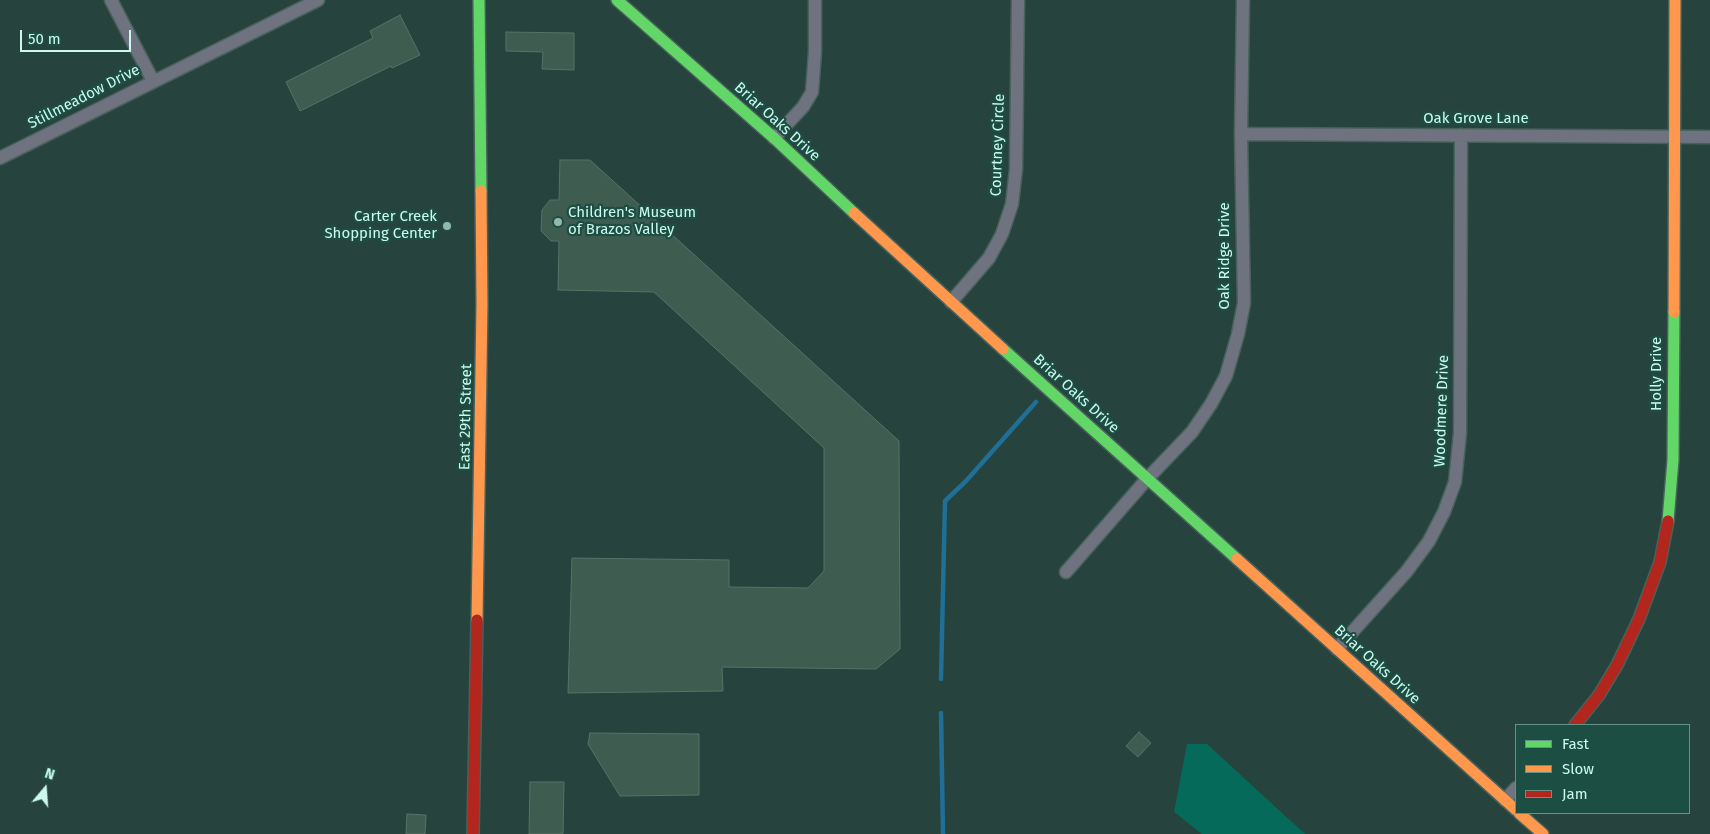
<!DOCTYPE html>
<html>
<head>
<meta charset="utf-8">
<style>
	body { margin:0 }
	#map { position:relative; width:1710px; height:834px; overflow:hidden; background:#27433d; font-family:"Fira Sans",sans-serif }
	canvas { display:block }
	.legend { position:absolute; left:1515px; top:724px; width:175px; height:90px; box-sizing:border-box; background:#1c4e43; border:1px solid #639287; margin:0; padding:6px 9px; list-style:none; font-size:15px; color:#cdf9ed }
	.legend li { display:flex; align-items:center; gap:10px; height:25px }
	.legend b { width:25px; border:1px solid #639287 }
	.north { position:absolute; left:20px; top:764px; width:50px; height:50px; -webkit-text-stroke:4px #1c4e43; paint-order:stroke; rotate:18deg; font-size:14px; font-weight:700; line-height:20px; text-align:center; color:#cdf9ed }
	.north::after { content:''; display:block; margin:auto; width:18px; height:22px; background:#cdf9ed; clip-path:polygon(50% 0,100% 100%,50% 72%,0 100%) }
	.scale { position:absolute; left:20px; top:30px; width:111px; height:22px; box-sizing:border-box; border:2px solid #cdf9ed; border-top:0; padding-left:6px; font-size:15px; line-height:18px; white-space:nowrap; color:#cdf9ed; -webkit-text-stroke:4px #1c4e43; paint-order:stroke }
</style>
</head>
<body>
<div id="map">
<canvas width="1710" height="834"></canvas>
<ul class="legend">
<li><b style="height:6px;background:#63d668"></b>Fast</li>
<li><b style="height:6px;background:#ff974d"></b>Slow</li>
<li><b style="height:6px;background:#b3261e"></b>Jam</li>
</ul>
<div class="north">N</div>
<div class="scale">50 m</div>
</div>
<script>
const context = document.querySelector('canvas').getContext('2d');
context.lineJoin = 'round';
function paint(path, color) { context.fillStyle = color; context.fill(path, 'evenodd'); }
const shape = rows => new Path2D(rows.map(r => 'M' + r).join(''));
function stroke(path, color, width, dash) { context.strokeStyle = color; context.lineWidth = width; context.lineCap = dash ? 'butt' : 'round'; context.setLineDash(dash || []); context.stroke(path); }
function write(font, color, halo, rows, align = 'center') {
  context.font = font + ' "Fira Sans",sans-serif'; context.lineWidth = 4.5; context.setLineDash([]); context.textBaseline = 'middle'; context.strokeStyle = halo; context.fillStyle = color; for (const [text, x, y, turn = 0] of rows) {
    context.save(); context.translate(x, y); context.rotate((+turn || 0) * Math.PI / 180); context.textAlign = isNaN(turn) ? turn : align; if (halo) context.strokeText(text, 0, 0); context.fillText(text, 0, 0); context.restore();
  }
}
paint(shape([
	[1187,744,1207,744,1305,834,1202,834,1174,812]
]), '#056a5a');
stroke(shape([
	[941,679,945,501,966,481,1036,402],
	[941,713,943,834]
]), '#1f6f96', 4.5);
const building = shape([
	[400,15,420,55,392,68,391,66,300,111,286,82,373,38,370,31,400,15],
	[506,32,574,33,574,70,542,69,543,52,506,51,506,32],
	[560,160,590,160,899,441,900,649,876,669,722,667,723,691,568,693,572,558,729,560,729,587,808,588,824,571,824,448,654,292,558,290,559,241,551,241,541,231,542,210,550,200,559,200,560,160],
	[1139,732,1151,743,1138,757,1126,746,1139,732],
	[590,733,699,734,699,795,620,796,588,744,590,733],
	[530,782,564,782,563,834,529,834,530,782],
	[407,814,426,815,425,834,406,834,407,814]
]);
paint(building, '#3f5c51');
stroke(building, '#587267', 1);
const street = shape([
	[111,0,153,81],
	[1241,134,1710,137],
	[774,138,803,107,812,92,815,52,815,0],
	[0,158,318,0],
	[951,302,989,258,1002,234,1012,204,1016,169,1018,0],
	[1066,572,1147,479,1192,432,1211,404,1226,376,1238,334,1244,303,1241,134,1243,0],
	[1337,649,1407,571,1429,541,1444,512,1455,482,1460,433,1461,135],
	[1505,800,1516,788]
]);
const fast = shape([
	[479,0,481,191],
	[617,0,774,138,854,213],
	[1003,349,1237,559],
	[1668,521,1673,460,1674,312]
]);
const slow = shape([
	[854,213,1003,349],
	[1674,312,1675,0],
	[1237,559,1516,810],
	[477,620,482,305,481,191],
	[1519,813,1543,834]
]);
const jam = shape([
	[1575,725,1599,695,1617,665,1639,619,1660,562,1668,521],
	[473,834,477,620]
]);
stroke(street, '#47615b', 15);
stroke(fast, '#47615b', 14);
stroke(slow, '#47615b', 14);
stroke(jam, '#47615b', 14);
stroke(street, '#6f7380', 12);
stroke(fast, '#63d668', 11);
stroke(slow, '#ff974d', 11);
stroke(jam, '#b3261e', 11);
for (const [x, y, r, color] of [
	[558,222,5,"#93b9af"],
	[447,226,5,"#93b9af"]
]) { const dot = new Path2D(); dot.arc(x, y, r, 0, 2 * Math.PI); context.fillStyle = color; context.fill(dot); stroke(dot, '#1c4e43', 2); }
write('15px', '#cdf9ed', '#1c4e43', [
	["Stillmeadow Drive",84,97,-27],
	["Oak Grove Lane",1476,119],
	["Briar Oaks Drive",777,122,42],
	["Courtney Circle",998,145,-88],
	["Oak Ridge Drive",1225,256,-90],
	["Holly Drive",1657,374,-90],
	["Briar Oaks Drive",1076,394,42],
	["Woodmere Drive",1442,411,-88],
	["East 29th Street",466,417,-89],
	["Briar Oaks Drive",1377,665,42]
]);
write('15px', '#cdf9ed', '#1c4e43', [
	["Children's Museum",568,213],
	["of Brazos Valley",568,230],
	["Carter Creek",437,217,"right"],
	["Shopping Center",437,234,"right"]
], 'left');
</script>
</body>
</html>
